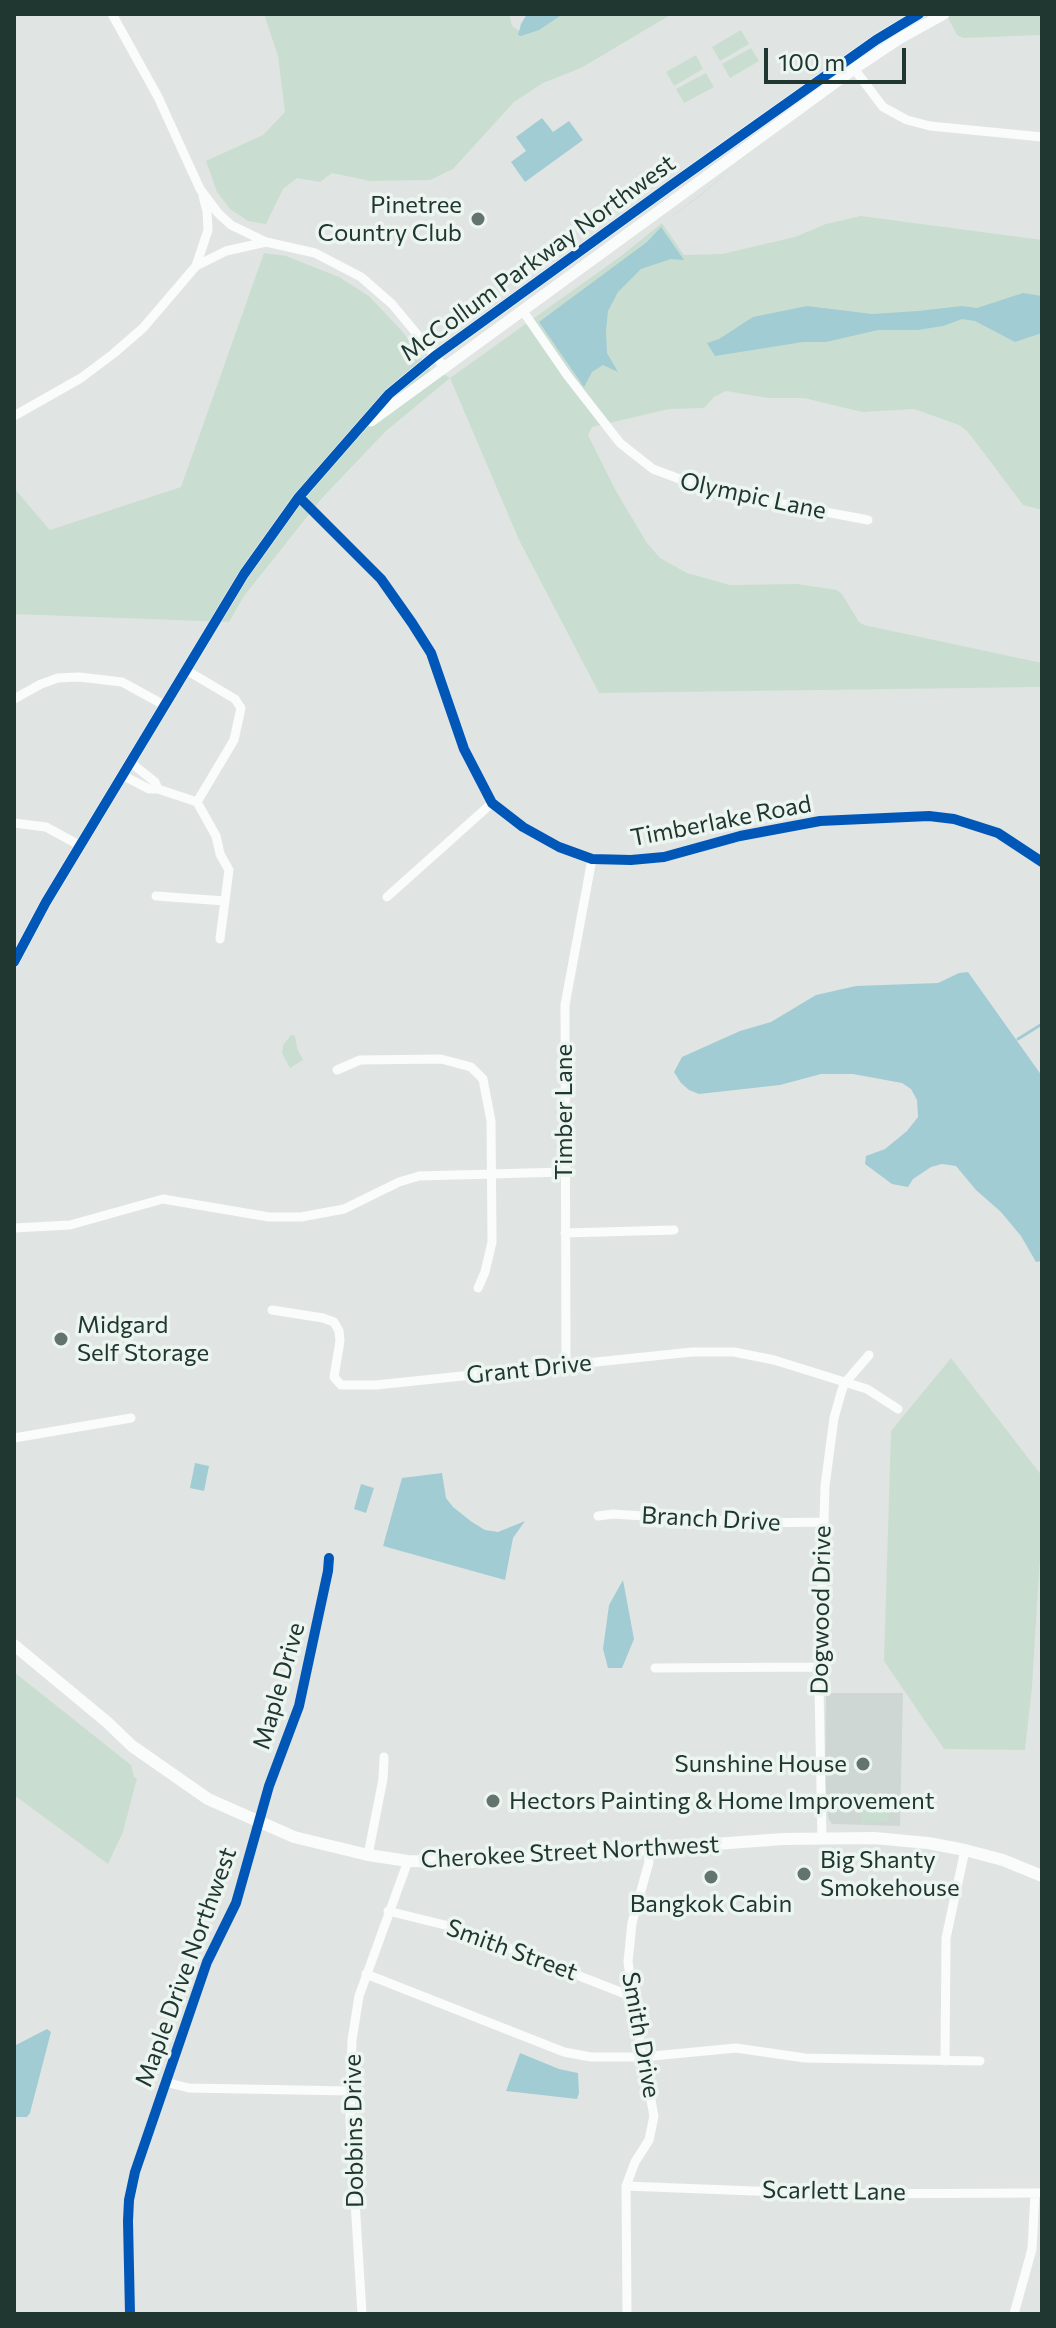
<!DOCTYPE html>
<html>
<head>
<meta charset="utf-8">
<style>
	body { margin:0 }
	#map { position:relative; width:1056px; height:2328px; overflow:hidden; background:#e0e5e3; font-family:Commissioner,sans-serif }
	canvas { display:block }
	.frame { position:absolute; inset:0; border:16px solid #203731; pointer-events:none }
	.scale { position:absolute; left:764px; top:48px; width:142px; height:36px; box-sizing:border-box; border:4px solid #203731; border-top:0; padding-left:10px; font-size:24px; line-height:28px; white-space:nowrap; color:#203731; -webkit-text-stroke:6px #edf5f1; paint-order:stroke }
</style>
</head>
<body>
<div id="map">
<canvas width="1056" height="2328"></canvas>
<div class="frame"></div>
<div class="scale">100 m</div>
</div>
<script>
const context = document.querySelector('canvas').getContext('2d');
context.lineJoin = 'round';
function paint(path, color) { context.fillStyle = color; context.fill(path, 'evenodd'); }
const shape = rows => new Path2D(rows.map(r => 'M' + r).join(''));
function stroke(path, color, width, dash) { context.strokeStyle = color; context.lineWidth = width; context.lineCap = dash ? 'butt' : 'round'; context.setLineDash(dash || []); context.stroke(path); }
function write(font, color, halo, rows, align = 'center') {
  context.font = font + ' Commissioner,sans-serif'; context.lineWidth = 7; context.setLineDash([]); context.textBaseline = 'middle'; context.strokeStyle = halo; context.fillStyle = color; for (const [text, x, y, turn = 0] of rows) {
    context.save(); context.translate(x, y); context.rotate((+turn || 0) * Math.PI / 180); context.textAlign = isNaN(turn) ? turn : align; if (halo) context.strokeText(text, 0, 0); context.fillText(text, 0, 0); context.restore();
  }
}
paint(shape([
	[826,1693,903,1693,900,1826,832,1824,828,1818,825,1783]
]), '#ced7d3');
paint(shape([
	[264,14,509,14,512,26,524,34,558,14,672,14,581,68,543,83,514,102,453,169,430,180,370,181,332,173,320,182,297,178,283,189,266,224,248,221,230,209,217,192,206,161,263,135,285,112,278,56],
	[946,14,1042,14,1042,35,963,38,957,35],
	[741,30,749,44,720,61,712,47],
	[751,48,759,61,730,78,722,64],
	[696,55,703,69,674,86,666,72],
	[706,73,714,87,684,103,676,89],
	[744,157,699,197,662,223,684,255,722,254,795,237,826,224,861,216,1042,240,1042,510,1023,505,968,432,959,425,914,409,862,412,804,398,768,398,726,391,714,397,704,408,669,409,592,427,588,435,616,491,647,543,660,558,687,573,730,585,797,584,837,590,842,594,859,622,864,625,1042,663,1042,687,599,693,519,540,450,378,386,431,322,498,244,596,229,622,14,614,14,488,50,530,181,487,264,253,286,256,339,277,369,296,402,331,430,370,440,372,450,378,621,256,662,223,699,196],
	[291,1035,295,1036,297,1048,303,1060,290,1068,282,1053,283,1045],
	[951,1358,1042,1476,1042,1525,1032,1687,1025,1750,944,1749,884,1661,891,1431],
	[14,1672,131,1765,134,1777,137,1778,123,1832,108,1864,14,1795],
	[862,1808,889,1808,889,1821,862,1824]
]), '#c9ded0');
paint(shape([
	[527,14,563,14,539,30,521,36,518,35,521,24],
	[542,118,553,132,569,121,583,140,525,182,511,162,526,151,516,137],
	[661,227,684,260,671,259,641,269,618,292,608,311,606,331,607,353,618,372,603,365,592,372,584,387,539,322,647,242],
	[1023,293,1042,296,1042,333,1015,342,975,321,962,319,943,326,918,330,878,330,826,342,803,342,715,356,707,343,719,339,753,317,807,306,872,314,918,311,962,306,977,308],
	[968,972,1042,1076,1042,1261,1036,1262,1021,1236,1001,1212,976,1190,956,1166,942,1164,931,1167,913,1179,908,1187,892,1184,865,1164,866,1156,885,1149,907,1131,918,1117,917,1100,911,1089,902,1083,853,1074,821,1074,780,1085,699,1094,689,1090,681,1083,674,1072,682,1057,740,1031,771,1022,816,995,856,986,938,983,959,973],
	[195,1463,209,1466,204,1491,190,1488],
	[442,1473,446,1498,453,1507,472,1522,485,1530,498,1532,525,1521,513,1538,505,1580,383,1546,402,1478],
	[361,1484,374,1488,366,1513,354,1509],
	[623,1580,634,1639,622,1668,608,1668,603,1649,609,1605],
	[47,2029,51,2032,30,2113,27,2117,14,2117,14,2046],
	[520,2053,559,2069,578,2073,579,2093,577,2099,506,2091]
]), '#a2ccd3');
stroke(shape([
	[1018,1039,1042,1024]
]), '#a2ccd3', 3);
stroke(shape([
	[112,14,158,97,200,189,218,213,231,225,266,242],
	[852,66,883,107,907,120,930,126,1042,137],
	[196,266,208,230,207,211,203,196],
	[523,311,567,375,620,443,653,469,709,490,868,520],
	[14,416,81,378,113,354,143,328,196,266,226,251,266,242,315,253,361,277,392,304,445,368],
	[299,497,381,579,412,623,431,653,464,749,492,803,523,827,559,847,592,859,631,860,664,857,740,836,820,821,929,816,954,819,998,833,1042,862],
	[186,670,235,699,241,708,234,740,197,802],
	[14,699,41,684,58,678,79,677,122,682,164,705],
	[130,762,155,782,158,789],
	[122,775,149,789,158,789,197,802,216,836,220,854,229,870,220,939],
	[14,823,46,827,79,845],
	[156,896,225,901],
	[387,897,492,803],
	[337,1070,360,1060,441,1059,471,1067,483,1079,491,1121,492,1242,485,1272,478,1288],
	[14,1228,70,1225,163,1199,269,1217,301,1217,344,1209,399,1182,419,1176,564,1172],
	[565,1233,674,1230],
	[272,1310,323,1318,334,1322,339,1331,340,1341,334,1377,341,1385,376,1385,692,1352,734,1352,774,1360,867,1389,898,1409],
	[566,1367,565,1005,592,859],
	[14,1438,131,1418],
	[598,1516,613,1514,755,1523,823,1522],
	[655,1668,819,1667],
	[822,1838,819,1688,825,1486,834,1418,841,1393,844,1384,869,1355],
	[368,1855,383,1779,384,1757],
	[388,1911,457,1928,633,1997],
	[366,1974,564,2052,591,2057,642,2057,736,2048,805,2058,980,2061],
	[945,2061,946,1938,965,1850],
	[165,2082,189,2088,350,2091],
	[626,2186,830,2194,1042,2193],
	[130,2314,128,2221,129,2200,135,2172,207,1962,236,1903,269,1786,299,1706,328,1571,329,1558],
	[362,2314,350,2120,352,2040,359,1996,408,1861],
	[627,2314,626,2186,635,2162,649,2140,654,2116,640,2043,628,1962,632,1923,649,1862,648,1848],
	[1014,2314,1032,2249,1035,2193]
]), '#fafbfb', 9);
stroke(shape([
	[371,421,854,69,899,39,944,14],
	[14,962,46,902,244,574,299,497,389,394,435,356,670,186,876,40,919,14]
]), '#fafbfb', 11);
stroke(shape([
	[14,1645,107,1722,132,1746,208,1799,294,1837,368,1855,408,1861,471,1862,783,1839,874,1838,928,1843,965,1850,1003,1860,1042,1876]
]), '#fafbfb', 12);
stroke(shape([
	[299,497,381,579,412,623,431,653,464,749,492,803,523,827,559,847,592,859,631,860,664,857,740,836,820,821,929,816,954,819,998,833,1042,862],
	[14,962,46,902,244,574,299,497,389,394,435,356,670,186,876,40,919,14],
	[130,2314,128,2221,129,2200,135,2172,207,1962,236,1903,269,1786,299,1706,328,1571,329,1558]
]), '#0057b8', 10);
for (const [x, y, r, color] of [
	[478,219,8,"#63746f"],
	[61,1339,8,"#63746f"],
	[863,1764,8,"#63746f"],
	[493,1801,8,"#63746f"],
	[804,1874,8,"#63746f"],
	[711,1877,8,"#63746f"]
]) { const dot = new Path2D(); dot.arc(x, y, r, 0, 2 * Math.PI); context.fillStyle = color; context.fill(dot); stroke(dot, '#edf5f1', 3); }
write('24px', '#203731', '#edf5f1', [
	["Pinetree",462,205,"right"],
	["Country Club",462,233,"right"],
	["Midgard",77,1325],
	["Self Storage",77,1353],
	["Sunshine House",847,1764,"right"],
	["Hectors Painting & Home Improvement",509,1801],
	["Big Shanty",820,1860],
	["Smokehouse",820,1888],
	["Bangkok Cabin",711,1904,"center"]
], 'left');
write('24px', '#203731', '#edf5f1', [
	["McCollum Parkway Northwest",538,258,-36],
	["Olympic Lane",753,496,12],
	["Timberlake Road",721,821,-11],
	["Timber Lane",564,1112,-90],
	["Grant Drive",529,1369,-6],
	["Branch Drive",711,1519,3],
	["Dogwood Drive",821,1610,-89],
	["Maple Drive",279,1686,-74],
	["Cherokee Street Northwest",570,1852,-3],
	["Smith Street",512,1950,20],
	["Maple Drive Northwest",186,1967,-70],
	["Smith Drive",641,2035,80],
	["Dobbins Drive",354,2131,-91],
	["Scarlett Lane",834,2191,1]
]);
</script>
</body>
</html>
